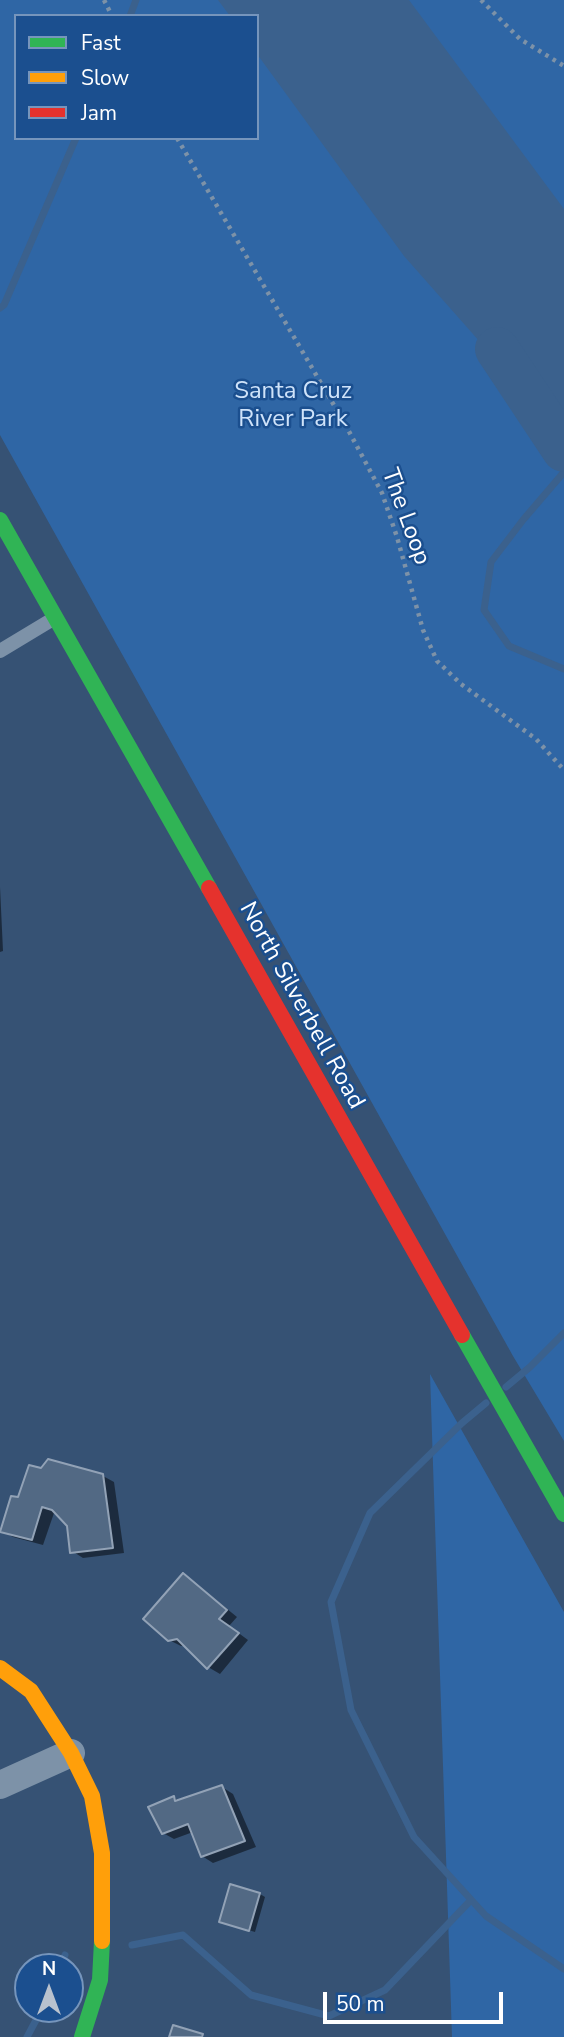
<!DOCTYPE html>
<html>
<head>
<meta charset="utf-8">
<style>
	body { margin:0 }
	#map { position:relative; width:564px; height:2037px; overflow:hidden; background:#365274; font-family:"Nunito Sans",sans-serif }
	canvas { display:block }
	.legend { position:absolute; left:14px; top:14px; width:245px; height:126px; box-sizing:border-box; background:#1b4f8f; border:2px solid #7695bc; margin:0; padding:9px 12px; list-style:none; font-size:21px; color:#fff }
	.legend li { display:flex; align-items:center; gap:14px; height:35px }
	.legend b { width:35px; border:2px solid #7695bc }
	.north { position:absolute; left:14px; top:1953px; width:70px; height:70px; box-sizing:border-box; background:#1b4f8f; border:2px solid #7695bc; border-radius:50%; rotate:0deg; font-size:19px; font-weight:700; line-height:28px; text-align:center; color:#fff }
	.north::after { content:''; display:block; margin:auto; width:24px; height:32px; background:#b9c2ce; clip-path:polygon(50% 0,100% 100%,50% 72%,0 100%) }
	.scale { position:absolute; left:323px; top:1992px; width:180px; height:32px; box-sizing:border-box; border:4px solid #fff; border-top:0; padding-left:9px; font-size:21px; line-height:24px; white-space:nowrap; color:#fff; -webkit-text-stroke:5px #1b4f8f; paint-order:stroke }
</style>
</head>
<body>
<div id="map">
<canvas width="564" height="2037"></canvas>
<ul class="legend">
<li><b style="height:9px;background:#30b455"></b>Fast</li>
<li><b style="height:9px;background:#ff9f0a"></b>Slow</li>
<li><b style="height:9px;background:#e5322d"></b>Jam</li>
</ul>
<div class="north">N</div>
<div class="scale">50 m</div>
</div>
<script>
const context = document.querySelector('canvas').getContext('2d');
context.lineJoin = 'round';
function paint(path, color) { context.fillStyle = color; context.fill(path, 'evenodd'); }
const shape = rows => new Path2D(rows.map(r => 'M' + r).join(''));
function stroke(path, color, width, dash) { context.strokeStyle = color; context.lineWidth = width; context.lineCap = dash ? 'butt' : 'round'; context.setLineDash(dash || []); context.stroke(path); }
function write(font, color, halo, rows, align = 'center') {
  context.font = font + ' "Nunito Sans",sans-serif'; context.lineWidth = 5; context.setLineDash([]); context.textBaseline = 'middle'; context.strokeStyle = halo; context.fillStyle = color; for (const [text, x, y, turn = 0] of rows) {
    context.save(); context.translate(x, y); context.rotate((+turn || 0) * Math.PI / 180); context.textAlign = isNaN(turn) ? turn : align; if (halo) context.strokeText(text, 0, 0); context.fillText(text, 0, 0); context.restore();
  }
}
paint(shape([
	[0,0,564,0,564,1441,513,1356,0,435],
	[16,16,257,16,257,138,16,138],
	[430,1374,564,1612,564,2037,452,2037]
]), '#2f66a5');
paint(shape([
	[218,0,409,0,564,209,564,437,404,256,257,54,257,16,230,16]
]), '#3b618d');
paint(shape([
	[0,887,3,951,0,952],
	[103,1476,114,1482,124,1553,83,1558,72,1551,68,1525,54,1513,43,1545,13,1537,2,1531,19,1499],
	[183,1575,194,1582,237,1617,229,1626,248,1640,220,1674,208,1667,186,1645,181,1646,169,1640],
	[222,1787,233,1794,256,1847,213,1863,202,1856,193,1832,174,1839,163,1833,174,1798,180,1801],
	[260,1894,265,1897,255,1932,221,1922]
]), '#0007');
stroke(shape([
	[130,16,136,0],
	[0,308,4,305,76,138],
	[564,472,523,520,491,562,484,610,509,646,564,669],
	[506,1387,530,1367,564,1333],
	[486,1403,462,1423,370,1513,331,1602,351,1710,414,1837,486,1916,564,1969],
	[132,1945,183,1935,251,1995,329,2016,385,1990,471,1900],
	[60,1967,65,1955],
	[27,2037,42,2009]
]), '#3b618d', 7);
stroke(shape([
	[497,349,564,450]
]), '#3b618d', 44);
const building = shape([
	[48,1459,103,1474,113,1548,70,1553,67,1526,52,1510,42,1507,32,1540,0,1532,11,1496,18,1497,29,1465,41,1468,48,1459],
	[183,1573,227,1610,219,1619,239,1633,207,1669,177,1639,168,1641,143,1619,183,1573],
	[222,1785,245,1841,201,1857,188,1824,162,1834,148,1807,174,1796,175,1801,222,1785],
	[230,1884,260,1893,249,1931,219,1922,230,1884],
	[173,2025,203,2034,202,2037,169,2037,173,2025]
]);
paint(building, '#526984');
stroke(building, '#92a2b6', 2);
stroke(shape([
	[104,0,112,16],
	[481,0,520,39,564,66],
	[177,138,345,424,382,493,397,537,423,630,437,661,461,684,536,739,564,770]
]), '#7d92a8', 4.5, [3.5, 5]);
stroke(shape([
	[0,651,53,619]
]), '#7d92a8', 14);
stroke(shape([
	[0,1785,71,1753]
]), '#7d92a8', 28);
stroke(shape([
	[0,520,209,888],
	[462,1335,564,1514],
	[82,2037,100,1980,102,1941]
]), '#30b455', 16);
stroke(shape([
	[0,1668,31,1691,71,1753,92,1796,102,1853,102,1941]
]), '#ff9f0a', 16);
stroke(shape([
	[209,888,462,1335]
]), '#e5322d', 16);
write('24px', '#cfe3fa', '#1b4f8f', [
	["Santa Cruz",293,392],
	["River Park",293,420]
]);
write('24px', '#fff', '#1b4f8f', [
	["The Loop",405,517,70],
	["North Silverbell Road",301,1006,61]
]);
</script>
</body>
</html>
